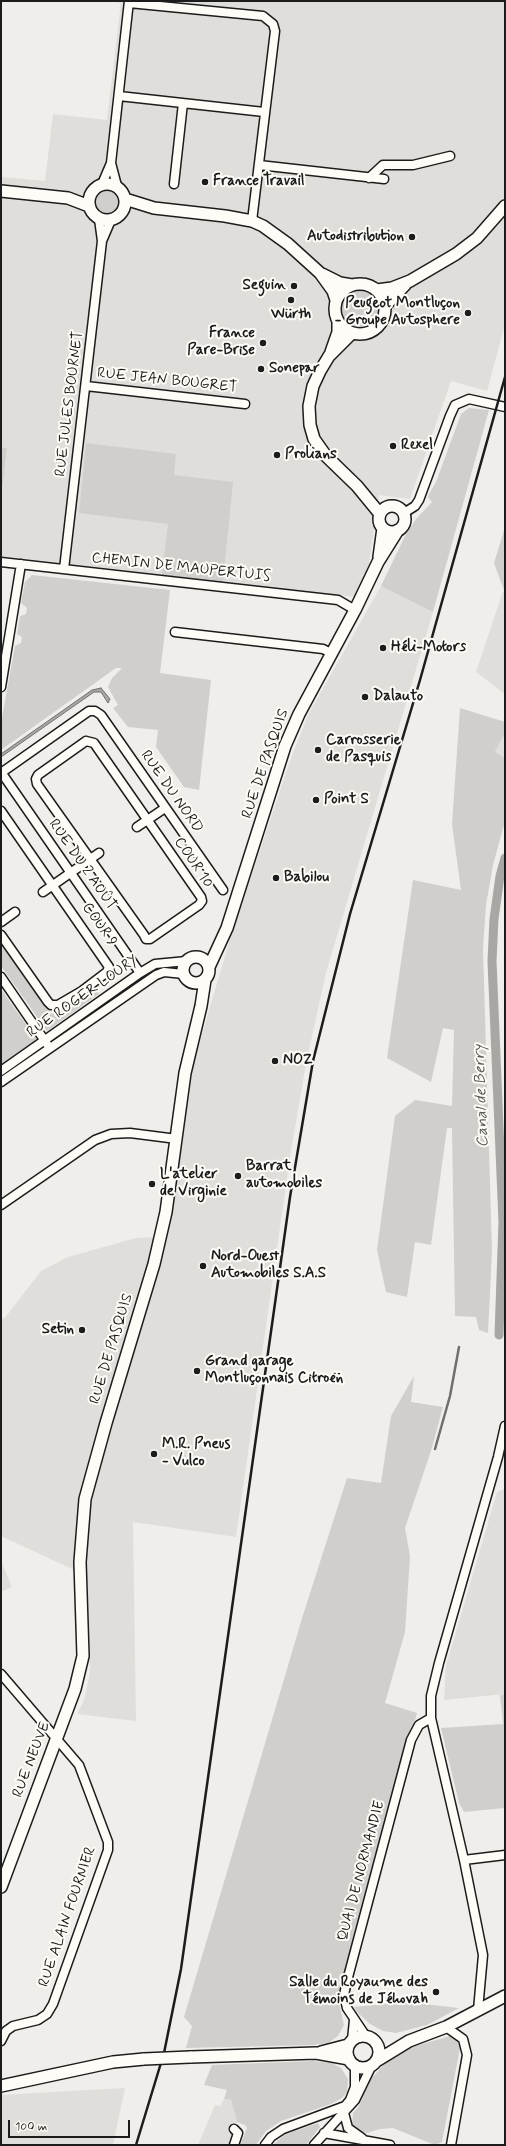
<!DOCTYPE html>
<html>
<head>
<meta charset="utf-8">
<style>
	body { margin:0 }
	#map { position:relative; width:506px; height:2146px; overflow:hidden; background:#f0eeea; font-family:Mynerve,sans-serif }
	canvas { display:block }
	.frame { position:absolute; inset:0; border:2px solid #1c1c1c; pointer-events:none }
	.scale { position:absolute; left:8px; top:2120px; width:122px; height:18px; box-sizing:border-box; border:2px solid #1c1c1c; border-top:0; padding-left:5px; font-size:12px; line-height:14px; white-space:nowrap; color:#1c1c1c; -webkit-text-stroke:3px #fdfcf7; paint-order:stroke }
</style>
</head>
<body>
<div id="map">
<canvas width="506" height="2146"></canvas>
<div class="frame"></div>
<div class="scale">100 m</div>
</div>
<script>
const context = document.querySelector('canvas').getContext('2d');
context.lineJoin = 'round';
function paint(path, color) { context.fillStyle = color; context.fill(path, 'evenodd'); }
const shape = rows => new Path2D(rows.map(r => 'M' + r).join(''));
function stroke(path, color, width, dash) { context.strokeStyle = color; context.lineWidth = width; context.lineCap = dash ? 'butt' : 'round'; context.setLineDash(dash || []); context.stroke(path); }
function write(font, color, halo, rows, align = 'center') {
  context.font = font + ' Mynerve,sans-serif'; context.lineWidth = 4; context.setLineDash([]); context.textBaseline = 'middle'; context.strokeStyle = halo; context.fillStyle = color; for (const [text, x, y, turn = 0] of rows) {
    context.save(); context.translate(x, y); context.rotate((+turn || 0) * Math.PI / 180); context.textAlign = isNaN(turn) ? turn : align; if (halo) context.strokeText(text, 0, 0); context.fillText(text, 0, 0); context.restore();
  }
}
paint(shape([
	[110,1,505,1,504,328,487,391,451,381,410,499,379,495,369,564,355,597,1,556,1,500,7,448,1,447,1,177,45,181,53,114,107,120,121,3],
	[381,586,433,612,326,973,306,1064,290,1157,236,1537,133,1522,136,1721,77,1714,84,1700,90,1673,87,1576,1,1536,1,1317,4,1319,41,1271,68,1257,136,1238,166,1236,182,1146,193,1065,230,939,290,761,308,715],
	[503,591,505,593,505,694,476,672],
	[505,733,505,758,495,752],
	[505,1489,505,1694,444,1700,446,1666,497,1492],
	[1,1561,12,1587,1,1592],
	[125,2088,113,2145,1,2145,1,2095],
	[224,2099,231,2100,237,2122,228,2145,198,2145,215,2105,220,2106]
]), '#e0deda');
paint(shape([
	'94 202a12 12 0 1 1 24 0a12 12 0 1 1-24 0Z',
	'342 309a18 18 0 1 1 36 0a18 18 0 1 1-36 0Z',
	[469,408,489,410,433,612,381,586,405,536,416,519,432,502,428,497,429,494,436,482,461,414],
	[86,443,176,454,174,475,233,482,223,582,162,575,168,524,79,513],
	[1,447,7,448,1,500],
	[505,527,505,593,494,563],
	[32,575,170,590,160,673,211,680,199,790,184,787,156,747,158,730,128,727,113,708,118,705,108,687,112,678,122,668,116,668,1,750,1,723,15,646,21,643,22,637,17,634,20,616,26,614,27,608,21,603,25,582],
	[460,708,505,722,505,733,495,752,505,758,505,821,493,865,486,905,483,949,492,1251,488,1333,479,1330,476,1317,455,1316,452,1128,447,1128,431,1245,415,1242,407,1297,386,1292,377,1250,395,1116,415,1100,452,1106,454,1030,443,1028,431,1082,387,1058,413,880,461,890,452,824],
	[1,944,51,1014,93,986,99,994,47,1031,1,966],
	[1,989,37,1040,1,1065],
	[414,1376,411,1402,443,1407,431,1451,405,1528,410,1556,405,1632,385,1703,417,1713,338,1999,344,2025,338,2036,328,2043,314,2045,186,2048,192,2026,184,2017,303,1615,347,1478,381,1483,391,1416],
	[505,1694,505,1808,464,1812,459,1803,441,1728,503,1724,500,1695],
	[406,2002,459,2008,427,2025,396,2033,383,2031,370,2024,358,2013,354,2007],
	[450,2036,458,2040,460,2048,442,2142,435,2145,393,2128,380,2129,367,2133,357,2131,352,2125,353,2113,359,2106,371,2079,387,2061,406,2049],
	[313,2061,332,2063,341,2068,348,2079,347,2092,342,2098,331,2104,281,2121,266,2131,256,2145,240,2145,247,2128,245,2125,237,2122,231,2100,224,2099,227,2090,204,2085,212,2065],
	[318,2123,320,2127,306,2145,273,2145,284,2135]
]), '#d0cfcc');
const water = shape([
	[101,688,110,699,108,703,101,692,94,692,1,757,1,754,92,690,101,688]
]);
paint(water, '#a8a7a3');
stroke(water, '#706f6d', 1);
stroke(shape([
	[435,1449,450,1396,459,1347]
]), '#706f6d', 2.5);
stroke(shape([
	[499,1335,503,1222,492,961,494,919,500,876,505,858]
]), '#a8a7a3', 9);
const street = shape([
	[129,3,263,16,273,24,275,31,252,221],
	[119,96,264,112],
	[111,163,117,186],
	[259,165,384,179],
	[369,178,383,165,413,165,450,156],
	[102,184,111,163,129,1],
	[174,184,183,103],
	[102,241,111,220],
	[86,386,245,404],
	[404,513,415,506,419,500,450,416,455,405,469,399,505,407],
	[1,562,338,600,355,610],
	[64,569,102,241,99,219],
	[175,632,323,649,331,653],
	[1,687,21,564],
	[86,741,94,743,201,897,202,901,199,905,150,939,146,939,144,935,37,784,36,779,38,775,86,741],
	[1,772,140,973],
	[1,773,89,711,95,711,101,715,223,890],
	[1,811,109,967,107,972,82,991,58,1005,51,1005,48,1002,1,935],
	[137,827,165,808],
	[43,892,99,853],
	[1,922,15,912],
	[1,977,47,1044],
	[1,1071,140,973,155,964,187,961],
	[1,1082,156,975,164,972,184,974],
	[1,1205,95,1140,111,1134,130,1133,177,1139],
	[1,1674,79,1765,108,1842,108,1850,53,2004,47,2014,38,2020,13,2026,6,2031,1,2041],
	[464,1860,505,1855],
	[478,2010,483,1955,464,1860,431,1718,431,1696,439,1663,498,1457,505,1426],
	[446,2027,463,2039,467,2055,451,2145],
	[365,2035,347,2008,344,1995,347,1981,411,1740,419,1725,431,1718],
	[352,2040,354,2020],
	[344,2113,348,2128,362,2138],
	[324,2133,390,2145],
	[234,2145,238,2133,234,2129],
	[265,2145,271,2137,283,2129,345,2106,350,2100,355,2087,355,2066],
	[314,2145,355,2100,371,2067]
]);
const secondary = shape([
	'89 202a18 18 0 1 1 36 0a18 18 0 1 1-36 0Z',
	[1,191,68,198,89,206],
	[125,199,154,208,225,216,252,221,263,226,288,244,320,273,333,291,336,300],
	[322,274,340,283,352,285],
	'335 309a25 25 0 1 1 50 0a25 25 0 1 1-50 0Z',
	[377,290,392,288,410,281,456,254,477,238,505,206],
	[385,306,405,285],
	[352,333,329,356,320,371,313,386,309,406,310,425,314,439,326,456,357,486,380,514],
	[331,352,338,332,338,322],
	'379 519a13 13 0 1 1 26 0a13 13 0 1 1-26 0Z',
	[379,557,383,528],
	'183 970a13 13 0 1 1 26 0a13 13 0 1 1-26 0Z',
	[209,967,227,928,285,746,299,714,355,610,378,562,398,530],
	[1,1887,75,1689,83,1656,80,1562,85,1499,106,1423,154,1264,166,1212,185,1073,201,1006,205,980],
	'347 2052a16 16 0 1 1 32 0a16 16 0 1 1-32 0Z',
	[321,2052,348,2045],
	[190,2057,316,2053,349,2059],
	[378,2060,409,2041,446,2027,505,1996],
	[1,2086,113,2062,144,2059]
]);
stroke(street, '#1c1c1c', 11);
stroke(secondary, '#1c1c1c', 14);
stroke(street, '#fdfcf7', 8);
stroke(secondary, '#fdfcf7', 11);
stroke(shape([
	[136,2145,164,2053,181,1969,290,1197,313,1061,350,914,420,680,505,377]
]), '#1c1c1c', 2.5);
const secondaryBridge = shape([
	[144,2059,190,2057]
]);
stroke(secondaryBridge, '#1c1c1c', 14, []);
stroke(secondaryBridge, '#fdfcf7', 11);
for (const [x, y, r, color] of [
	[205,182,4,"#1c1c1c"],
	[412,237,4,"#1c1c1c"],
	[294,286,4,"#1c1c1c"],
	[291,300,4,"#1c1c1c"],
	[468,313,4,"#1c1c1c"],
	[263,343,4,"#1c1c1c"],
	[261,369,4,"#1c1c1c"],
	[393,446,4,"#1c1c1c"],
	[277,455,4,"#1c1c1c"],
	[383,648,4,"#1c1c1c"],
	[365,697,4,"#1c1c1c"],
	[318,750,4,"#1c1c1c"],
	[316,800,4,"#1c1c1c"],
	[276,878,4,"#1c1c1c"],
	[275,1061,4,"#1c1c1c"],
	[238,1176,4,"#1c1c1c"],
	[152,1184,4,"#1c1c1c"],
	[203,1266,4,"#1c1c1c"],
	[82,1330,4,"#1c1c1c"],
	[197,1371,4,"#1c1c1c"],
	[154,1454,4,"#1c1c1c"],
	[436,1992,4,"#1c1c1c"]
]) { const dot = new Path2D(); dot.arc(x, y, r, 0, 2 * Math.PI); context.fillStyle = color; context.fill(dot); stroke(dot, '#fdfcf7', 1.5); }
write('bold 15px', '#1c1c1c', '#fdfcf7', [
	["France Travail",213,182],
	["Autodistribution",404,237,"right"],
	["Seguin",286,286,"right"],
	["Peugeot Montluçon",460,304,"right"],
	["- Groupe Autosphere",460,321,"right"],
	["Würth",291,315,"center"],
	["France",255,334,"right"],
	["Pare-Brise",255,351,"right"],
	["Sonepar",269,369],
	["Rexel",401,446],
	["Prolians",285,455],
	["Héli-Motors",391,648],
	["Dalauto",373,697],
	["Carrosserie",326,741],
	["de Pasquis",326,758],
	["Point S",324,800],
	["Babilou",284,878],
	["NOZ",283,1061],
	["Barrat",246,1167],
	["automobiles",246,1184],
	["L'atelier",160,1175],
	["de Virginie",160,1192],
	["Nord-Ouest",211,1257],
	["Automobiles S.A.S",211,1274],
	["Setin",74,1330,"right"],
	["Grand garage",205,1362],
	["Montluçonnais Citroën",205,1379],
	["M.R. Pneus",162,1445],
	["- Vulco",162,1462],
	["Salle du Royaume des",428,1983,"right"],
	["Témoins de Jéhovah",428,2000,"right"]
], 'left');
write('15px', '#1c1c1c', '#fdfcf7', [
	["RUE JEAN BOUGRET",167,381,6],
	["RUE JULES BOURNET",70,404,-83],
	["CHEMIN DE MAUPERTUIS",181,568,6],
	["RUE DE PASQUIS",266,764,-71],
	["RUE DU NORD",171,792,55],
	["COUR 10",193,863,56],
	["RUE DU 2 AOÛT",82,865,55],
	["COUR 9",99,925,55],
	["RUE ROGER LOURY",83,997,-35],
	["RUE DE PASQUIS",112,1349,-73],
	["RUE NEUVE",32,1760,-69],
	["QUAI DE NORMANDIE",362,1871,-75],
	["RUE ALAIN FOURNIER",68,1917,-71]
]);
write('italic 16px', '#5b5b59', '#fdfcf7', [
	["Canal de Berry",482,1096,-92]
]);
</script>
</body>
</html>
